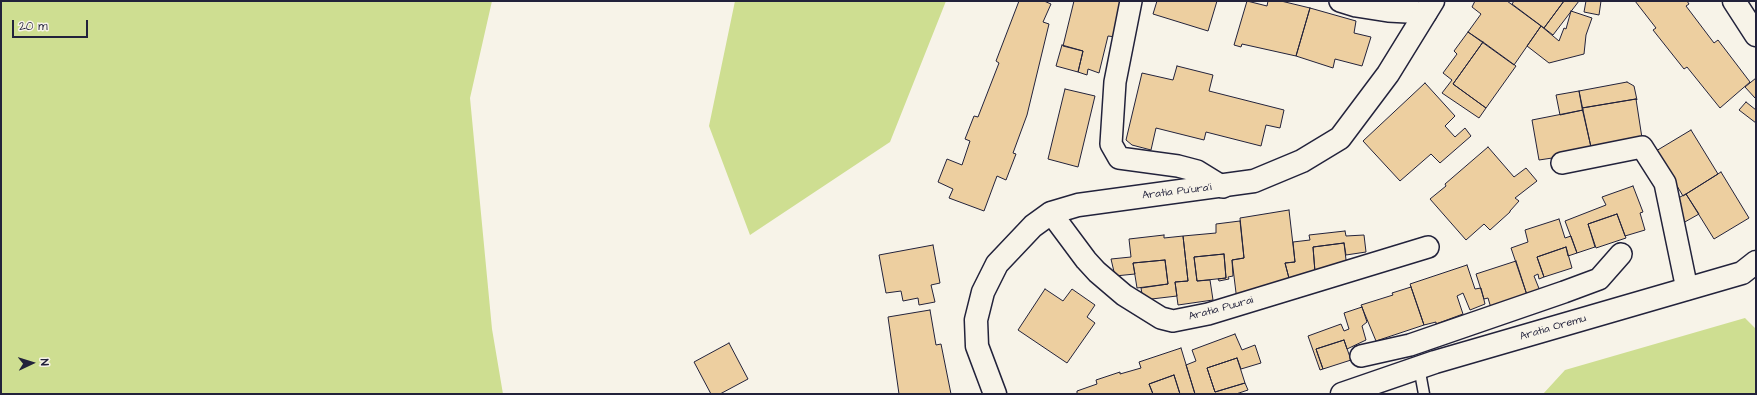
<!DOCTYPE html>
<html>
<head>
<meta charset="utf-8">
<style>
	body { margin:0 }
	#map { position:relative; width:1757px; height:395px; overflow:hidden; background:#f7f3e8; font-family:"Architects Daughter",sans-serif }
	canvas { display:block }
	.frame { position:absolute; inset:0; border:2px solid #22223b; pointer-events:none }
	.north { position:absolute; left:12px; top:343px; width:40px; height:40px; -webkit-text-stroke:3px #f7f3e8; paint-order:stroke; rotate:86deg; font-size:11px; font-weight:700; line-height:16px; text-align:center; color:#22223b }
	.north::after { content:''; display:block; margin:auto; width:14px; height:18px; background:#22223b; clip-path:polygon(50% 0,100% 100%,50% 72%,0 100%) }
	.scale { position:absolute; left:12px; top:20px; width:76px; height:18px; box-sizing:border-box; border:2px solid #22223b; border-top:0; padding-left:5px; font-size:12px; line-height:14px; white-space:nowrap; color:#22223b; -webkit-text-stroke:3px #f7f3e8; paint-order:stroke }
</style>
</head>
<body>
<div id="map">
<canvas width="1757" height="395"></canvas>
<div class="frame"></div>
<div class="north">N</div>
<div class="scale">20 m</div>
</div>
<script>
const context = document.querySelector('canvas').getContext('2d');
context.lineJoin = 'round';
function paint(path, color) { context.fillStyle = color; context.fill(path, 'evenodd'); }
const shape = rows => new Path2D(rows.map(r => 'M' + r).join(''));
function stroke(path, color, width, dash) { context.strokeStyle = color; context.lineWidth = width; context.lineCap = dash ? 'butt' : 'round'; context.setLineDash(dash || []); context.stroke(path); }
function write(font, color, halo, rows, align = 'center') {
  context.font = font + ' "Architects Daughter",sans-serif'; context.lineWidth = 3.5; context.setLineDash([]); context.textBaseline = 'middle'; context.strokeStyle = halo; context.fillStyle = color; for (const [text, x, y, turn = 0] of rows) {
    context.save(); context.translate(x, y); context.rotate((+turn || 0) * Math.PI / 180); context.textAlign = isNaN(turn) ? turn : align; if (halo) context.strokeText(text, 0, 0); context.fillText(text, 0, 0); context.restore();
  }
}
paint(shape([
	[1,1,492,1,470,98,492,329,503,394,1,394],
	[735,1,946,1,890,142,750,235,709,126],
	[1745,318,1756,329,1756,394,1543,394,1565,370]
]), '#cede91');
const building = shape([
	[1019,1,1044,1,1051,4,1043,22,1049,24,1027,115,1013,153,1016,154,1006,180,997,176,984,211,949,198,953,189,938,182,947,159,962,165,970,141,965,139,974,116,978,117,999,63,996,61,1019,1],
	[1074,1,1121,1,1116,37,1108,36,1099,73,1088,69,1087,75,1078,72,1083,51,1063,46,1074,1],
	[1157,1,1217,1,1208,31,1153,14,1157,1],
	[1247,1,1267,6,1268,1,1281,1,1310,8,1296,56,1242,44,1241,47,1234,45,1247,1],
	[1475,1,1507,1,1541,26,1514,65,1468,32,1481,14,1472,7,1475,1],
	[1514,1,1564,1,1544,28,1512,4,1514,1],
	[1564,1,1579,1,1553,35,1544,28,1564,1],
	[1586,1,1601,1,1599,15,1584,12,1586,1],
	[1635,1,1687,1,1689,4,1686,6,1714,43,1718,40,1750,82,1720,108,1687,67,1684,69,1653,30,1656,28,1635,1],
	[1310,8,1356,21,1354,33,1371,37,1362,66,1335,59,1333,68,1296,56,1310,8],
	[1571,11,1592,18,1586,35,1584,54,1549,63,1527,46,1541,26,1559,41,1564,28,1566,29,1571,11],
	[1468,32,1483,42,1453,84,1486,108,1479,118,1442,93,1452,80,1443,73,1457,54,1454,51,1468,32],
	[1483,42,1516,66,1486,108,1453,84,1483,42],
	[1062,45,1083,51,1078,72,1056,66,1062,45],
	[1177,66,1213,75,1209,91,1284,110,1280,128,1266,125,1261,146,1206,132,1204,140,1156,128,1151,150,1132,145,1126,140,1142,73,1173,80,1177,66],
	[1756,78,1756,97,1755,98,1745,87,1756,78],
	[1627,82,1634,86,1637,100,1636,99,1582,108,1579,91,1627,82],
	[1425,83,1455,116,1445,126,1455,137,1465,128,1471,136,1440,163,1431,154,1400,181,1363,141,1425,83],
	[1065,89,1095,96,1078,167,1048,159,1065,89],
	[1579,91,1583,110,1560,115,1556,95,1579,91],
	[1636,99,1642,138,1591,147,1582,108,1636,99],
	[1746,102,1756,110,1756,123,1739,110,1746,102],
	[1583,110,1592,152,1539,160,1532,120,1583,110],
	[1691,130,1718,174,1683,196,1656,151,1691,130],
	[1488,147,1514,177,1526,168,1537,181,1515,198,1519,201,1510,211,1510,212,1490,230,1484,224,1466,240,1430,199,1446,186,1445,184,1488,147],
	[1721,172,1749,218,1714,239,1686,194,1721,172],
	[1633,186,1643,212,1640,213,1645,230,1625,236,1617,214,1588,224,1595,247,1577,253,1565,221,1606,205,1602,197,1633,186],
	[1686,194,1699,214,1683,223,1674,200,1686,194],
	[1289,210,1295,262,1285,263,1290,282,1237,301,1232,260,1244,258,1240,218,1289,210],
	[1617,214,1626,238,1596,248,1588,224,1617,214],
	[1559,219,1565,238,1571,236,1577,253,1568,256,1566,247,1537,257,1544,277,1539,279,1538,274,1534,276,1540,291,1527,295,1511,248,1528,242,1525,230,1559,219],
	[1240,221,1244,258,1232,260,1233,276,1228,277,1229,279,1219,281,1218,279,1226,278,1224,254,1194,257,1197,281,1210,280,1213,300,1178,305,1175,282,1188,281,1183,236,1216,233,1216,224,1240,221],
	[1345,231,1346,236,1364,235,1366,252,1346,255,1344,243,1313,247,1315,272,1290,282,1285,263,1295,262,1293,242,1310,240,1309,235,1345,231],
	[1164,235,1164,238,1183,236,1188,281,1175,282,1177,296,1143,300,1141,288,1168,284,1165,260,1133,263,1135,274,1115,276,1111,259,1131,257,1129,239,1164,235],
	[1344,243,1347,268,1315,272,1313,247,1344,243],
	[933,245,940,283,931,285,935,302,919,305,918,298,903,301,901,291,886,293,879,255,933,245],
	[1566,247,1572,268,1544,277,1537,257,1566,247],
	[1224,254,1226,278,1197,281,1194,257,1224,254],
	[1165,260,1168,284,1137,288,1133,263,1165,260],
	[1516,261,1527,295,1491,308,1488,298,1484,299,1476,274,1516,261],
	[1467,265,1475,289,1481,288,1485,304,1470,310,1463,293,1457,296,1463,314,1436,324,1436,322,1424,325,1410,284,1467,265],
	[1411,287,1424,325,1376,341,1361,305,1393,295,1392,293,1411,287],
	[1045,289,1063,301,1072,289,1095,305,1087,317,1095,323,1067,363,1018,330,1045,289],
	[1362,307,1367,322,1362,326,1366,340,1347,349,1344,340,1316,349,1323,369,1320,370,1308,336,1341,324,1344,331,1349,329,1344,313,1362,307],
	[930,310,936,345,941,344,951,394,899,394,888,317,930,310],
	[1235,334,1242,350,1255,345,1261,363,1241,369,1237,358,1207,368,1215,392,1245,383,1248,390,1236,394,1195,394,1186,365,1196,361,1192,350,1235,334],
	[1344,340,1351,360,1323,369,1316,349,1344,340],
	[729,343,748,379,720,394,711,394,694,362,729,343],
	[1181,348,1195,394,1180,394,1174,375,1149,384,1153,394,1077,394,1077,391,1097,384,1096,380,1120,372,1120,374,1141,368,1139,362,1181,348],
	[1237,358,1245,383,1215,392,1207,368,1237,358],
	[1174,375,1180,394,1153,394,1149,384,1174,375]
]);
paint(building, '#edcfa0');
stroke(building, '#22223b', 1);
const service = shape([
	[1419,367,1424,394]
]);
const minor = shape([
	[1131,1,1115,82,1111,144,1119,158,1178,166,1197,171,1223,187],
	[1340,1,1356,6,1388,11,1426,13],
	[1562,163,1642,147,1665,183,1687,289],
	[1051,213,1086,260,1097,272,1124,295,1161,318,1173,321,1208,314,1428,247],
	[1361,356,1410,345,1564,292,1599,279,1621,254]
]);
const secondary = shape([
	[1734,1,1756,35],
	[995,394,977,346,976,320,983,292,997,264,1033,226,1051,213,1078,205,1254,181,1302,161,1340,138,1388,74,1433,1],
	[1342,394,1435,362,1742,273,1756,262]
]);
stroke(service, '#22223b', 13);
stroke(minor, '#22223b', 24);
stroke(secondary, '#22223b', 25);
stroke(service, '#f7f3e8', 10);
stroke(minor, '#f7f3e8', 21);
stroke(secondary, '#f7f3e8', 22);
write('11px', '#22223b', '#f7f3e8', [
	["Aratia Pu'ura'i",1177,192,-7],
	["Aratia Puurai",1221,309,-15],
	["Aratia Oremu",1553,328,-16]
]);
</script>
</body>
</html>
